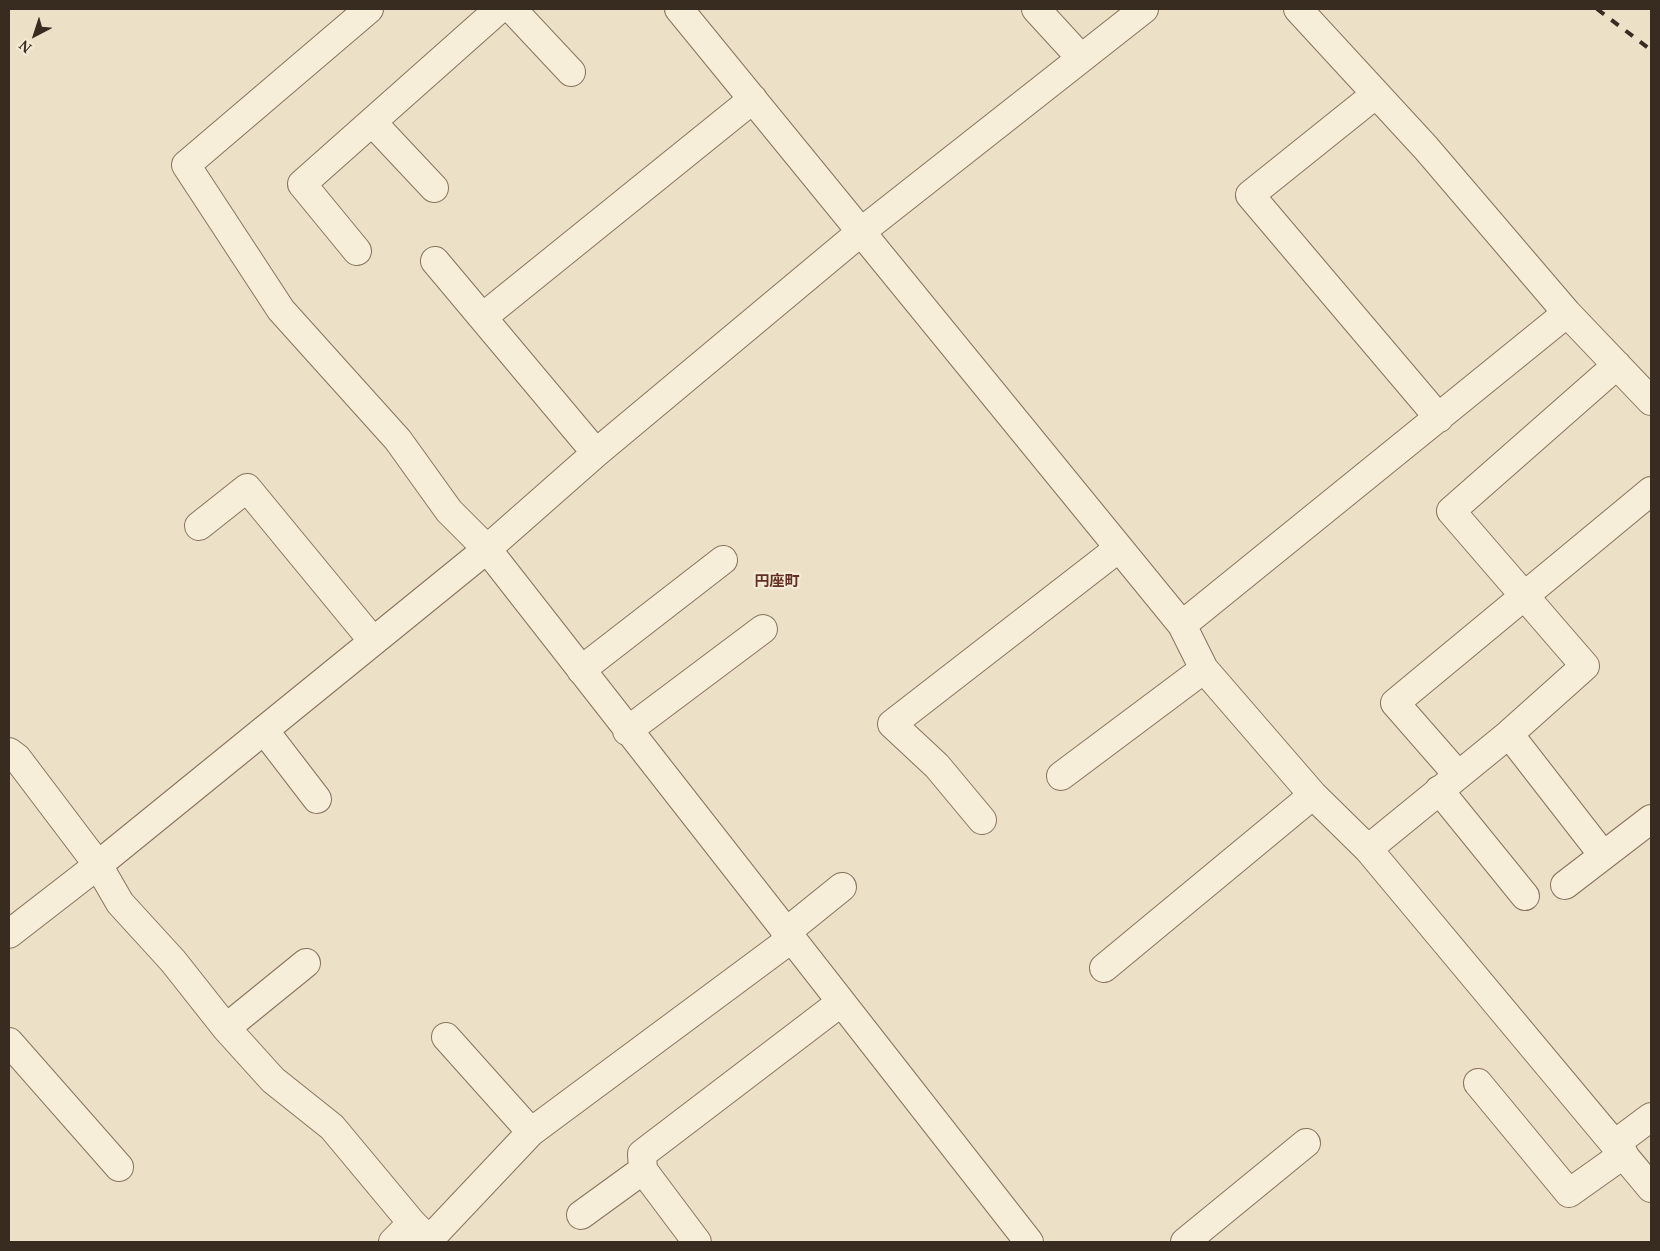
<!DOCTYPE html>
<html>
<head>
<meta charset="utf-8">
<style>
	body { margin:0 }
	#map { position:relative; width:1660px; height:1251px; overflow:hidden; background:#ece1c7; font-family:"Noto Serif",serif }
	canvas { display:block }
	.frame { position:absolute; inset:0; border:10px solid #382c20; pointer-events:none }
	.north { position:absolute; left:10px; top:10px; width:50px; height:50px; -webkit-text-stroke:4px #f4ebd6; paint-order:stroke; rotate:220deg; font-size:14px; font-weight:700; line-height:20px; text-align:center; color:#382c20 }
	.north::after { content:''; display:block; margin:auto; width:18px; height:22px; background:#382c20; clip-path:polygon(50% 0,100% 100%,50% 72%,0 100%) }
</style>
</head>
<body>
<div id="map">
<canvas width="1660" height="1251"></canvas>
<div class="frame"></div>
<div class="north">N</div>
</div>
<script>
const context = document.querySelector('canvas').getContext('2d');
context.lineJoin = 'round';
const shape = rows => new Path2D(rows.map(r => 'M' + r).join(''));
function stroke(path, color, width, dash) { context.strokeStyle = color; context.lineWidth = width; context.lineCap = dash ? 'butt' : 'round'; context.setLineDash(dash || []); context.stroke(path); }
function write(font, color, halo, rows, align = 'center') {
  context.font = font + ' "Noto Serif","Noto Sans JP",serif'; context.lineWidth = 4.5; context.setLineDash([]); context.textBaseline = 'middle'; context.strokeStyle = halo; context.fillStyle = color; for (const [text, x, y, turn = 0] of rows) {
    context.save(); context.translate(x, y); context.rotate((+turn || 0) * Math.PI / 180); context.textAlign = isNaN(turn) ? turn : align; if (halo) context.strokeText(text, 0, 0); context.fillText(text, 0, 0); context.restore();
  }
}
const street = shape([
	[369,9,186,165,281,310,398,440,449,511,487,549,1029,1242],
	[512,9,571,72],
	[679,9,1182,625,1204,669,1313,795,1368,849,1651,1188],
	[1036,9,1080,57],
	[1298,9,1426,148,1567,313,1651,401],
	[1376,94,1250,195,1439,418],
	[372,122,434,188],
	[357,251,302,184,499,9],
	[435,261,596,453],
	[483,317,753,99],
	[199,526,247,488,373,641],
	[1182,625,1567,313],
	[581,670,723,560],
	[264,730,317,799],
	[627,731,763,629],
	[1509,734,1603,855],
	[9,752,17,758,98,865,120,903,173,961,226,1028,273,1080,332,1127,412,1223,431,1242],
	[1458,775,1395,703,1651,491],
	[1061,776,1204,669],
	[1439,790,1525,896],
	[982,820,937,766,892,724,1119,548],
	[1368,849,1509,734,1585,666,1451,511,1617,365],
	[1565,885,1651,819],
	[785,933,842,887],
	[9,934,98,865,487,549,596,453,862,231,1144,9],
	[1104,968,1313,795],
	[226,1028,306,963],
	[446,1037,531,1132],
	[9,1042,119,1167],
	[1478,1083,1569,1193,1624,1154],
	[1616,1143,1651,1117],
	[581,1215,643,1170],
	[429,1240,531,1132,791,939],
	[393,1242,412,1223],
	[697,1242,643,1170,642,1154,840,1003],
	[1185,1242,1306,1143]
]);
stroke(street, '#87735d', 30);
stroke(street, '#f7eeda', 28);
stroke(shape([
	[1597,9,1651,50]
]), '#382c20', 4, [9, 9]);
write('bold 15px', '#623022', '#f4ebd6', [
	["円座町",777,582]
]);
</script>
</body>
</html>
